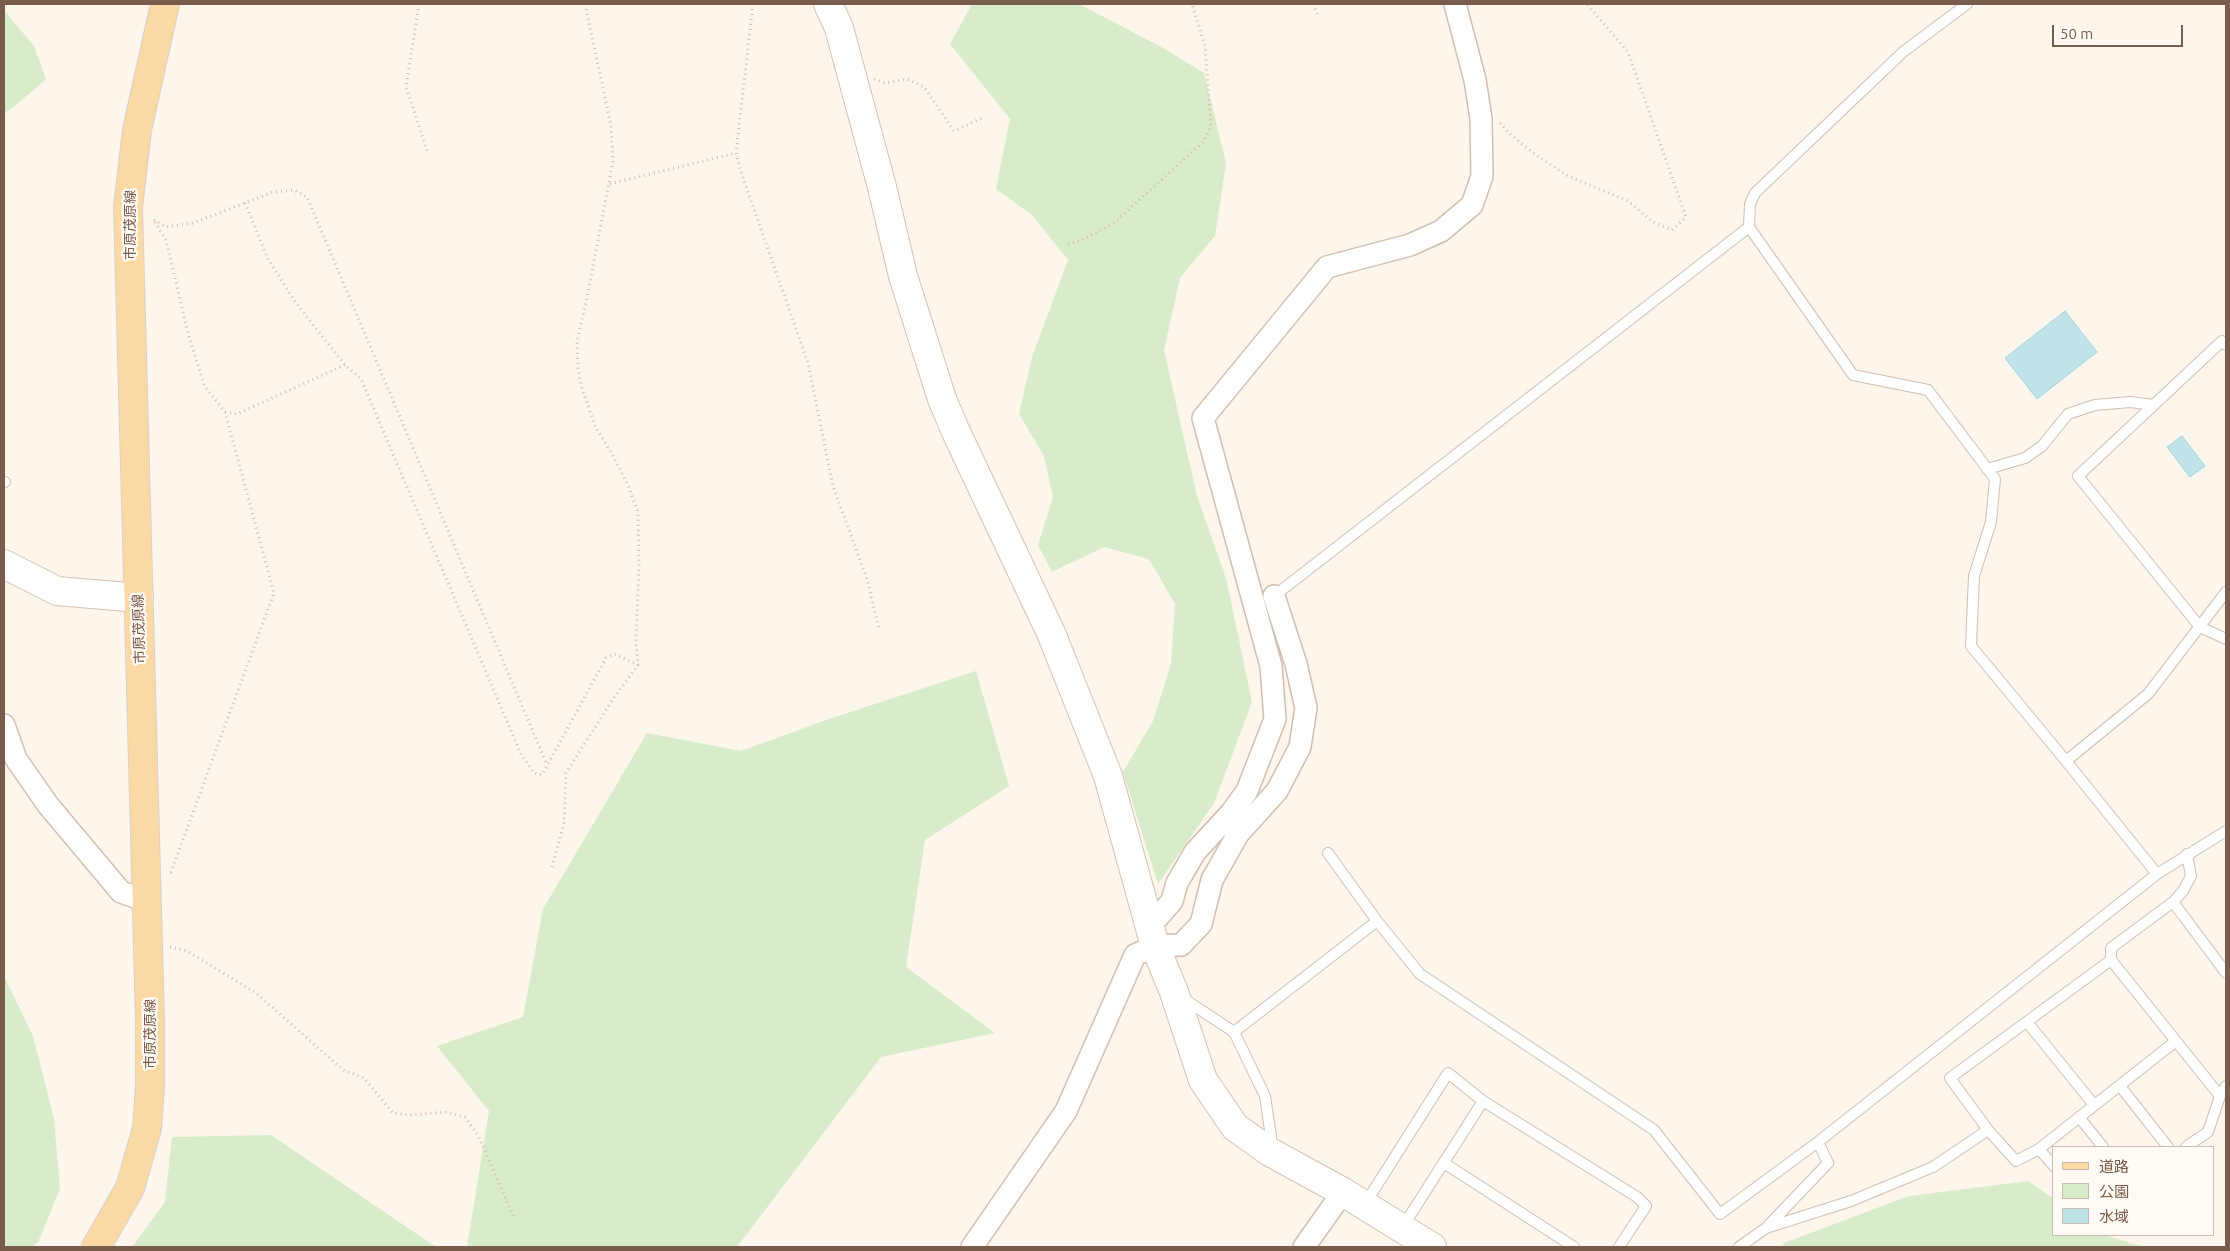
<!DOCTYPE html>
<html>
<head>
<meta charset="utf-8">
<style>
	body { margin:0 }
	#map { position:relative; width:2230px; height:1251px; overflow:hidden; background:#fdf6ec; font-family:Ubuntu,"Noto Sans JP",sans-serif }
	canvas { display:block }
	.frame { position:absolute; inset:0; border:5px solid #7a5c4d; pointer-events:none }
	.legend { position:absolute; left:2052px; top:1146px; width:162px; height:90px; box-sizing:border-box; background:#fffaf3; border:1px solid #cabbb1; margin:0; padding:6px 9px; list-style:none; font-size:15px; color:#7a5c4d }
	.legend li { display:flex; align-items:center; gap:10px; height:25px }
	.legend b { width:25px; border:1px solid #cabbb1 }
	.scale { position:absolute; left:2052px; top:25px; width:131px; height:22px; box-sizing:border-box; border:2px solid #7a5c4d; border-top:0; padding-left:6px; font-size:15px; line-height:18px; white-space:nowrap; color:#7a5c4d; -webkit-text-stroke:4px #fffaf3; paint-order:stroke }
</style>
</head>
<body>
<div id="map">
<canvas width="2230" height="1251"></canvas>
<div class="frame"></div>
<ul class="legend">
<li><b style="height:6px;background:#fbd9a5"></b>道路</li>
<li><b style="height:14px;background:#d8ecc9"></b>公園</li>
<li><b style="height:14px;background:#bfe3e8"></b>水域</li>
</ul>
<div class="scale">50 m</div>
</div>
<script>
const context = document.querySelector('canvas').getContext('2d');
context.lineJoin = 'round';
function paint(path, color) { context.fillStyle = color; context.fill(path, 'evenodd'); }
const shape = rows => new Path2D(rows.map(r => 'M' + r).join(''));
function stroke(path, color, width, dash) { context.strokeStyle = color; context.lineWidth = width; context.lineCap = dash ? 'butt' : 'round'; context.setLineDash(dash || []); context.stroke(path); }
function write(font, color, halo, rows, align = 'center') {
  context.font = font + ' Ubuntu,"Noto Sans JP",sans-serif'; context.lineWidth = 4.5; context.setLineDash([]); context.textBaseline = 'middle'; context.strokeStyle = halo; context.fillStyle = color; for (const [text, x, y, turn = 0] of rows) {
    context.save(); context.translate(x, y); context.rotate((+turn || 0) * Math.PI / 180); context.textAlign = isNaN(turn) ? turn : align; if (halo) context.strokeText(text, 0, 0); context.fillText(text, 0, 0); context.restore();
  }
}
paint(shape([
	[972,4,1079,4,1165,49,1204,73,1226,163,1215,236,1180,278,1164,350,1197,496,1226,578,1252,702,1214,803,1158,884,1123,772,1153,721,1171,664,1175,604,1149,559,1104,547,1052,572,1038,545,1053,497,1044,456,1019,414,1032,357,1068,260,1032,215,996,189,1010,119,950,44],
	[4,10,34,46,46,79,15,106,4,113],
	[976,671,1009,786,925,840,906,967,995,1033,881,1057,737,1247,467,1247,489,1111,437,1046,523,1017,543,909,647,733,741,751,826,720],
	[4,976,33,1036,54,1119,60,1189,38,1242,32,1247,4,1247],
	[271,1135,436,1247,132,1247,165,1202,172,1137],
	[2028,1181,2054,1199,2054,1235,2105,1235,2143,1247,1782,1247,1784,1243,1909,1196]
]), '#d8ecc9');
const water = shape([
	[2065,311,2097,352,2037,399,2005,358,2065,311],
	[2182,436,2205,466,2190,477,2167,447,2182,436]
]);
paint(water, '#bfe3e8');
stroke(water, '#a5d3da', 1);
const lane = shape([
	[1749,227,1750,204,1755,193,1903,52,1967,4],
	[2226,345,2222,341,2078,476,2200,627,2226,639],
	[1987,469,2025,458,2042,446,2068,414,2095,405,2130,402,2154,405],
	[4,482,5,482],
	[1274,596,1749,227,1853,375,1928,390,1995,479,1991,522,1974,576,1971,646,2066,761],
	[1328,853,1377,921,1420,974,1654,1130,1720,1214,1818,1142,2157,874,2066,761,2148,694,2226,592],
	[2157,874,2226,831],
	[2173,902,2226,973],
	[2111,960,2111,948,2173,902,2183,891,2191,876,2187,854],
	[1181,997,1234,1032,1377,921],
	[2027,1022,2094,1105],
	[1234,1032,1265,1096,1271,1137,1270,1148],
	[2120,1086,2168,1147],
	[1483,1101,1637,1197,1646,1206,1619,1247],
	[2079,1117,2103,1147],
	[1988,1130,2016,1161,2039,1149,2054,1166],
	[2186,1147,2208,1132,2220,1096,2226,1086],
	[2039,1149,2176,1041],
	[1444,1163,1574,1247],
	[1365,1204,1448,1073,1483,1101,1402,1228],
	[1766,1228,1851,1201,1933,1167,1988,1130,1950,1078,2111,960,2220,1096],
	[1739,1247,1766,1228,1828,1163,1818,1142]
]);
const street = shape([
	[4,725,16,759,48,805,121,892,147,901],
	[1150,926,1172,901,1177,883,1195,852,1231,813,1247,791,1275,719,1271,666,1203,418,1327,267,1410,245,1441,231,1472,205,1482,176,1481,119,1475,80,1455,4],
	[972,1247,1066,1111,1135,955,1155,946,1181,945,1201,924,1212,880,1238,834,1277,791,1300,747,1306,708,1296,664,1274,596],
	[1304,1247,1343,1192]
]);
const secondary = shape([
	[828,4,839,28,882,187,903,276,942,399,956,432,1051,633,1108,776,1155,946,1174,992,1203,1080,1235,1127,1270,1152,1343,1192,1432,1247],
	[4,564,57,591,139,598]
]);
const primary = shape([
	[96,1247,130,1188,147,1128,150,1087,150,1021,128,207,137,130,165,4]
]);
stroke(lane, '#d1beb0', 12);
stroke(street, '#d1beb0', 24);
stroke(secondary, '#d6c0b0', 30);
stroke(primary, '#dad1cd', 30);
stroke(shape([
	[419,4,406,87,428,153],
	[753,4,736,153,741,172,808,363,833,486,867,579,879,629],
	[1313,4,1317,14],
	[874,79,885,83,907,79,924,87,954,131,984,117],
	[1500,123,1510,134,1533,153,1568,176,1628,201,1653,222,1672,230,1686,217,1628,52,1587,4],
	[610,184,736,153],
	[245,203,268,259,296,303,345,365,361,379,521,754,534,773,542,775,606,658,614,654,638,665],
	[154,220,166,227,193,223,273,192,294,190,307,197,547,765],
	[155,222,166,240,189,337,205,387,225,412,274,593,171,872,168,874],
	[1068,244,1080,241,1114,223,1203,142,1211,127,1205,46,1192,4],
	[225,412,237,414,345,365],
	[552,867,564,823,566,773,611,702,638,665,636,643,639,564,638,512,628,485,612,454,595,426,581,385,578,368,577,342,587,298,613,161,611,126,585,4],
	[170,947,187,951,256,993,343,1070,364,1078,393,1113,410,1115,447,1112,465,1117,479,1137,515,1220]
]), '#d9b8a5', 3, [1, 4]);
stroke(lane, '#fff', 10);
stroke(street, '#fff', 21);
stroke(secondary, '#fff', 28);
stroke(primary, '#fbd9a5', 28);
write('14px', '#7a5c4d', '#fffaf3', [
	["市原茂原線",130,225,-90],
	["市原茂原線",139,629,-92],
	["市原茂原線",150,1034,-90]
]);
</script>
</body>
</html>
